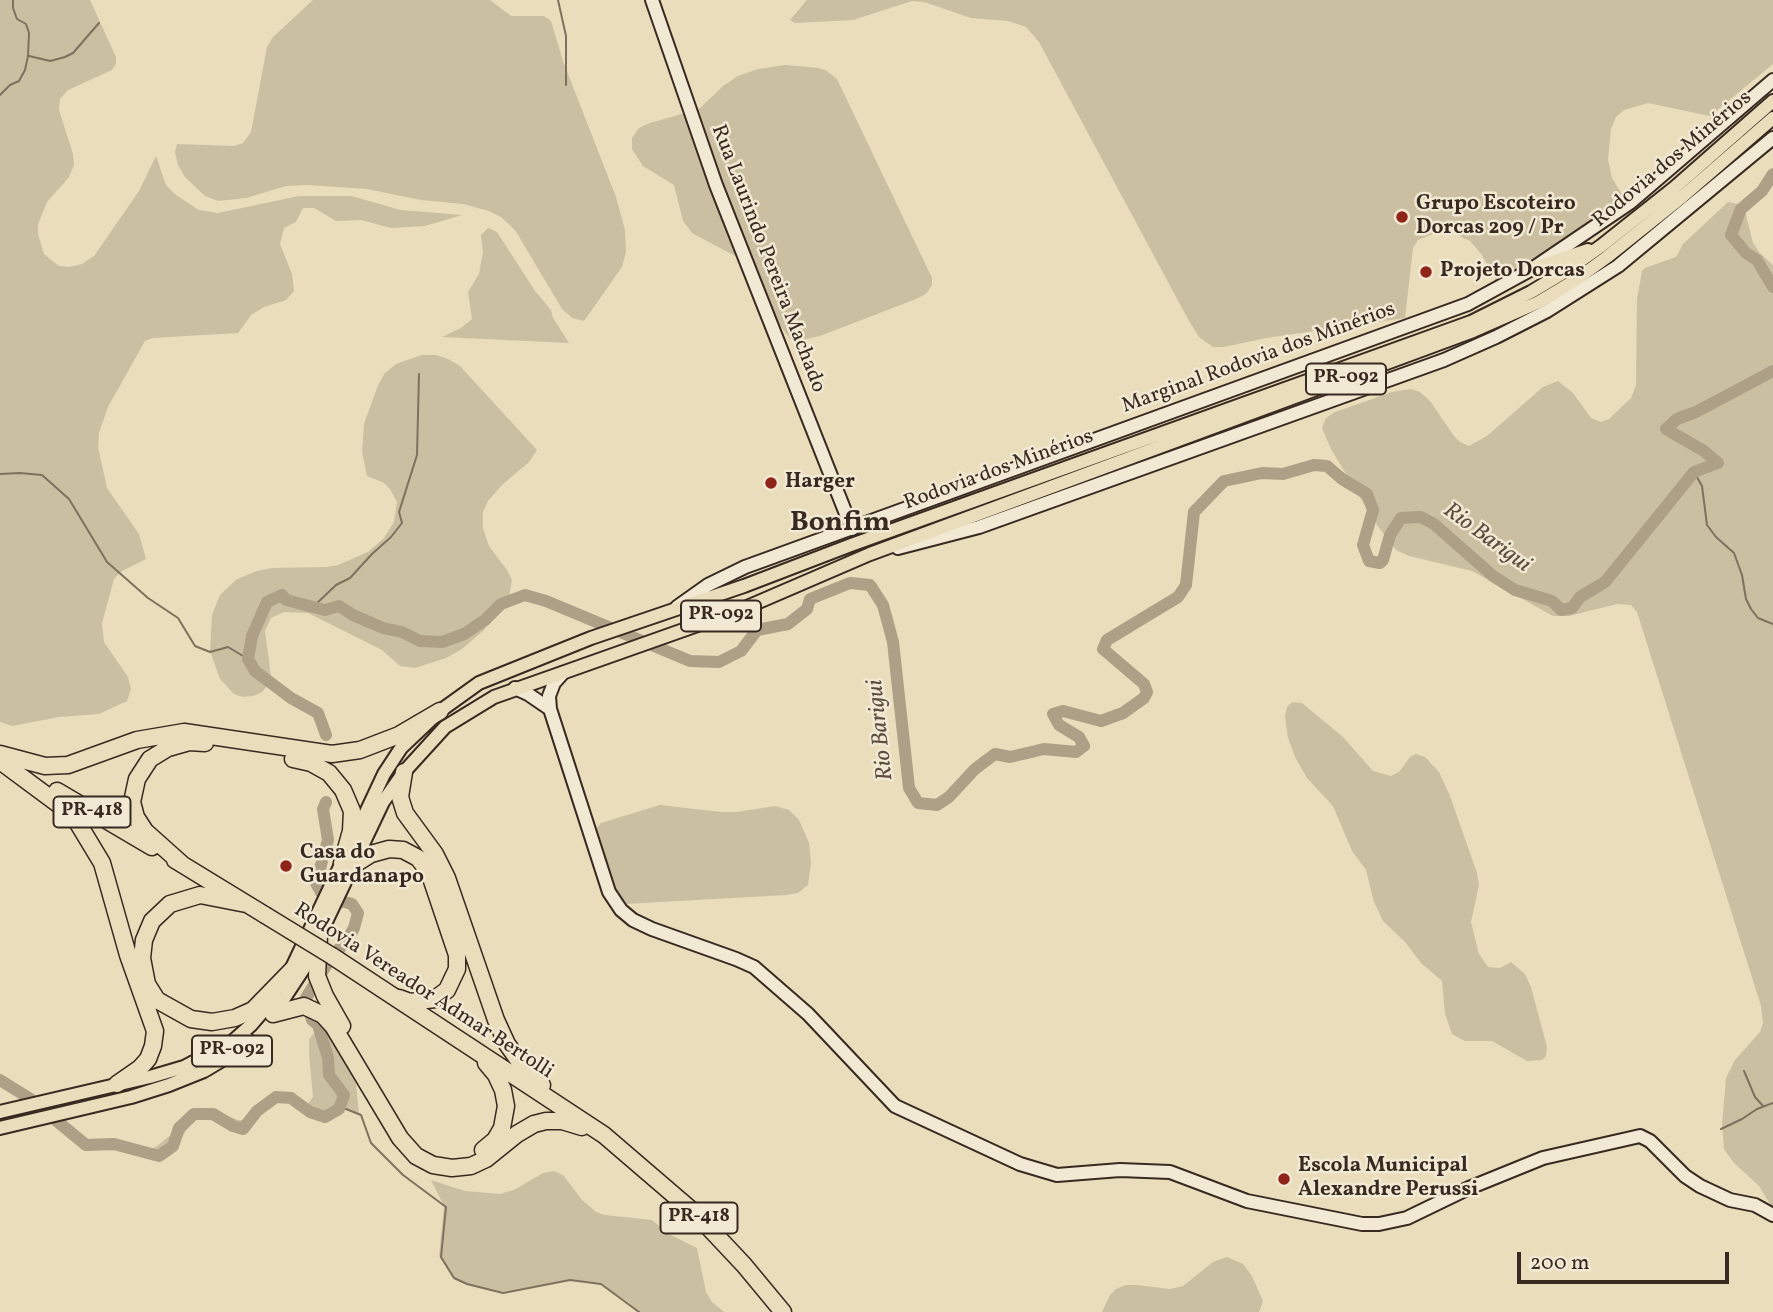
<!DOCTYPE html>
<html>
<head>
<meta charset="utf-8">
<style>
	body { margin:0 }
	#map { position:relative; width:1773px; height:1312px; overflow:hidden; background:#e9ddbb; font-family:Vollkorn,serif }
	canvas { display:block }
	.scale { position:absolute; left:1517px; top:1252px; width:212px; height:32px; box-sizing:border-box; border:4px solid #392a21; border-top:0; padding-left:9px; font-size:21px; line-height:24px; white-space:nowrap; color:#392a21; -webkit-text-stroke:5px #f1e9d3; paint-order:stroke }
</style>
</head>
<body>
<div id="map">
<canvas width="1773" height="1312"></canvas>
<div class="scale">200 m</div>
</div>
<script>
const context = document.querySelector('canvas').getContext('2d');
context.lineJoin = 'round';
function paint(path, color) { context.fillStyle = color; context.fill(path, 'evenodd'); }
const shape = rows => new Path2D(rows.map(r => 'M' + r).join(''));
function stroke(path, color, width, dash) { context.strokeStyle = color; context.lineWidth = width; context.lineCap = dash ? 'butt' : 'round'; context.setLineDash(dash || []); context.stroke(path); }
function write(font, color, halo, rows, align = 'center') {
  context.font = font + ' Vollkorn,serif'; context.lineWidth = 5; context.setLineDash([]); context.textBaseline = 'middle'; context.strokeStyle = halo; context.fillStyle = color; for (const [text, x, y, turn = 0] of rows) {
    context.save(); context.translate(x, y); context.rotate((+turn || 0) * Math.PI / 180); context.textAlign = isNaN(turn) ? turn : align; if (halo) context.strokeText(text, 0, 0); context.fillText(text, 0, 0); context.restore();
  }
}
paint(shape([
	[0,0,90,0,116,57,116,64,112,70,68,90,60,99,59,110,73,154,74,165,69,177,47,202,38,224,38,234,44,254,59,266,69,267,82,264,94,256,139,191,156,156,166,185,176,195,199,210,218,213,299,196,351,196,401,210,462,215,425,226,391,228,361,220,336,221,314,208,303,208,296,222,284,228,280,244,292,274,294,291,286,300,264,307,251,315,238,333,153,338,145,341,108,407,99,433,98,447,107,488,139,534,146,559,122,571,114,579,102,623,104,642,128,677,131,689,127,701,99,714,59,717,12,726,0,722],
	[313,0,490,0,511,16,544,16,551,21,563,61,616,197,625,230,626,252,622,267,584,321,572,318,562,309,515,230,501,217,489,211,463,204,421,200,367,189,308,185,286,186,246,198,218,201,205,196,185,177,178,165,175,152,177,144,234,146,243,143,251,132,267,47,273,37],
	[807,0,1773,0,1773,64,1710,116,1648,103,1624,110,1616,117,1611,129,1608,159,1612,178,1623,196,1560,242,1496,281,1482,255,1470,241,1453,233,1435,233,1418,240,1413,248,1405,318,1266,338,1224,347,1213,347,1199,337,1189,321,1039,42,1026,27,1008,21,971,18,924,2,912,1,853,20,795,23,790,20],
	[785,65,819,68,827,71,837,79,932,278,932,285,926,294,916,299,820,336,798,341,790,339,780,325,750,264,692,233,683,221,674,185,643,166,632,149,632,138,639,128,650,123,699,109,723,86,738,76,758,69],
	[1728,202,1739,204,1745,211,1753,243,1760,253,1773,265,1773,1209,1759,1186,1734,1163,1724,1149,1722,1125,1726,1078,1735,1060,1760,1032,1763,1023,1761,1006,1637,612,1631,605,1617,604,1569,616,1553,616,1472,571,1409,556,1396,550,1376,524,1331,449,1322,428,1326,418,1335,412,1392,392,1411,389,1420,392,1430,401,1454,436,1460,442,1469,446,1487,436,1543,387,1558,381,1573,393,1591,418,1601,422,1609,419,1631,398,1636,385,1637,299,1642,271,1645,268,1676,257,1683,244],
	[488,228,497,232,535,291,551,310,553,318,569,343,442,337,461,328,472,319,468,292,479,274,483,252,481,235],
	[422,355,436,355,448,359,460,366,537,450,529,462,502,485,488,501,483,512,483,528,489,546,507,570,512,580,509,597,484,630,462,649,446,658,415,668,400,666,382,650,308,613,284,612,271,618,265,631,271,676,269,684,262,692,253,696,243,697,234,694,220,679,210,651,212,615,220,595,237,579,257,571,271,568,327,567,338,565,368,552,384,538,394,522,397,502,390,489,384,483,367,476,362,452,364,424,378,385,385,373,396,364],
	[1292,702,1302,703,1343,737,1373,771,1391,776,1399,772,1410,757,1416,754,1425,757,1439,772,1450,796,1477,873,1479,885,1471,922,1479,954,1488,967,1500,968,1511,962,1525,974,1531,987,1547,1047,1546,1056,1542,1060,1527,1061,1492,1041,1465,1041,1452,1034,1445,1014,1442,981,1422,964,1405,942,1383,921,1374,902,1366,870,1352,851,1333,806,1307,778,1295,757,1288,738,1285,717,1287,707],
	[660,805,721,812,737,812,775,806,789,810,799,820,809,843,811,863,808,885,798,893,786,895,625,904,610,886,594,831,601,823],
	[320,1031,334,1037,351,1064,356,1083,359,1115,341,1106,323,1117,304,1109,313,1097,309,1055,309,1040,313,1034],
	[195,1108,208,1108,238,1120,250,1120,242,1128,212,1115,196,1116,174,1149,160,1156,143,1154,157,1146,171,1135,185,1114],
	[554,1171,563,1175,582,1200,596,1212,605,1215,652,1220,669,1234,697,1248,706,1292,712,1302,724,1312,638,1312,629,1303,599,1283,568,1280,501,1292,465,1283,452,1277,439,1256,444,1206,431,1180,465,1191,500,1194,514,1190,543,1173],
	[1227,1257,1243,1264,1252,1276,1263,1301,1259,1312,1102,1312,1110,1295,1116,1289,1126,1285,1137,1285,1170,1289,1183,1286,1213,1262]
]), '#cbbfa1');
stroke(shape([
	[558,0,566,36,566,85],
	[29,56,50,61,65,57,73,53,99,23],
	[0,95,10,85,19,81,25,70,28,56,29,33,26,24,17,19,13,8,13,0],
	[1694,472,1702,486,1707,525,1716,537,1734,553,1742,575,1746,599,1751,609,1758,618,1773,624],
	[0,474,20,473,42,475,69,499,107,562,148,598,178,618,195,646,210,652,228,647,248,659],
	[314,606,336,585,350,578,372,554,391,537,402,523,399,512,417,455,419,374],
	[1744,1071,1755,1097,1763,1106],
	[339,1109,346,1109,361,1115,371,1143,403,1175,446,1207,441,1257,454,1278,467,1284,503,1293,570,1280,601,1284,639,1312],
	[1721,1129,1742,1119,1757,1109,1773,1103]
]), '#7f715e', 2);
stroke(shape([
	[1773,174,1762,191,1741,209,1731,235,1746,253,1757,260,1773,287],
	[326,735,318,713,291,698,255,671,248,659,252,636,267,602,282,595,286,600,325,610,339,606,353,615,383,628,402,632,420,641,442,642,464,634,485,620,501,604,525,595,546,601,690,661,719,662,741,651,757,630,788,624,807,609,810,599,850,583,870,585,883,605,893,642,909,788,918,803,937,805,949,797,975,769,995,754,1010,757,1044,749,1076,752,1084,746,1079,737,1059,725,1053,714,1063,711,1101,721,1123,713,1144,698,1147,692,1144,684,1103,649,1107,640,1178,597,1186,585,1194,512,1224,481,1262,473,1283,474,1314,465,1327,466,1342,479,1367,494,1373,510,1363,545,1369,561,1380,563,1383,560,1390,535,1401,518,1421,517,1434,524,1493,576,1515,590,1552,601,1561,610,1572,608,1580,597,1605,582,1694,472,1718,463,1704,451,1666,429,1677,419,1696,412,1773,371],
	[0,1080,29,1098,86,1145,114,1144,159,1156,173,1146,179,1128,194,1114,213,1114,233,1126,243,1129,257,1111,276,1097,291,1098,310,1112,325,1117,339,1109,344,1095,329,1075,328,1058,318,1025,312,1020,306,998,332,956,346,942,354,928,358,913,352,904,330,898,321,892,316,883,328,840,323,809,326,802]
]), '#ada087', 12);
const secondary = shape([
	[652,0,716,185,852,529],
	[898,548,979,527,1444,360,1496,337,1547,311,1618,266,1773,138],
	[677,607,708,585,745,567,1468,304,1532,269,1631,202,1773,80],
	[563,673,554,683,549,696,550,709,609,892,621,910,633,920,652,929,736,959,754,967,808,1014,895,1106,1020,1164,1057,1175,1120,1170,1170,1172,1247,1201,1362,1224,1379,1224,1407,1218,1469,1188,1543,1158,1640,1136,1650,1141,1685,1176,1700,1186,1730,1200,1755,1205,1773,1215],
	[515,688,528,694,550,709]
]);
const primary = shape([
	[1532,269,1588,250],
	[353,840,384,774,401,748,440,711,479,683,591,638,744,586,851,545,1471,322,1531,292,1566,271,1601,246,1674,188,1773,101],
	[288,976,345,856],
	[275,1012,304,968,383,802,404,772,445,727,494,697,740,610,870,554,1473,331,1539,302,1574,281,1607,257,1682,197,1773,118],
	[0,1112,150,1077,184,1067,233,1041,251,1025,275,997],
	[0,1128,131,1097,169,1085,204,1071,224,1059,247,1039]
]);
const highway = shape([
	[0,754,45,766,68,765,137,740,184,732,332,754,360,750,399,735,440,711],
	[293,759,311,763,329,773,343,790,352,811,351,831,342,863],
	[0,761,73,815,102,863,128,955,155,1031,153,1046,148,1059,140,1068,117,1084],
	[404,772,400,797,405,813,435,854,447,878,496,1020,507,1044,528,1074,542,1085],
	[57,791,152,847],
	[175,860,265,915],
	[183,865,145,831,136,817,132,802,137,779,150,759,168,748,189,742,205,743],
	[352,866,371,854,389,849,403,850,418,858,429,872,457,955,457,969,447,990,435,999,410,1002,399,998],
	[246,904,200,895,170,904,152,921,144,940,142,958,147,984,157,1000,191,1019,212,1022,235,1018,253,1010,292,970],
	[319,936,317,976,325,996,342,1026],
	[332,956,604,1135,696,1214,744,1265,783,1312],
	[273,1014,304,1006,323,1015,333,1026,400,1138,416,1156,433,1165,452,1168,471,1166,486,1159,517,1134,534,1124,546,1121,562,1121,582,1127],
	[483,1150,495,1140,502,1128,506,1106,503,1090,496,1075,486,1063]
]);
stroke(secondary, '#392a21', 16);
stroke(primary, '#392a21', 16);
stroke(highway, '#392a21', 19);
stroke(secondary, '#f1e9d3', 12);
stroke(primary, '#e9ddbb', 12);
stroke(highway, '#e9ddbb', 16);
const highwayBridge = shape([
	[265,915,332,956]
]);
stroke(highwayBridge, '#392a21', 19, []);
stroke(highwayBridge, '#e9ddbb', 16);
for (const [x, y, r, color] of [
	[1402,217,7,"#8f2418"],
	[1426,272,7,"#8f2418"],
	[771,483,7,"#8f2418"],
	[286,866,7,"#8f2418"],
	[1284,1179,7,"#8f2418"]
]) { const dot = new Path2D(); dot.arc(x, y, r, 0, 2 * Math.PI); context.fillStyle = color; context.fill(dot); stroke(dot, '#f1e9d3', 2.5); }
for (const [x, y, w] of [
	[1346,379,80],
	[721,616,80],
	[92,812,77],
	[232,1051,80],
	[699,1218,77]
]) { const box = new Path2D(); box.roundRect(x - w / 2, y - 15.5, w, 31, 5); context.fillStyle = '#f1e9d3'; context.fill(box); stroke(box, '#392a21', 2); }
write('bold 19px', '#392a21', null, [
	["PR-092",1346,379],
	["PR-092",721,616],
	["PR-418",92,812],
	["PR-092",232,1051],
	["PR-418",699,1218]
]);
write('21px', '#392a21', '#f1e9d3', [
	["Rodovia dos Minérios",1673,160,-40],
	["Rua Laurindo Pereira Machado",767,259,69],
	["Marginal Rodovia dos Minérios",1259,359,-20],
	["Rodovia dos Minérios",999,471,-20],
	["Rodovia Vereador Admar Bertolli",423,992,33]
]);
write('bold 21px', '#392a21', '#f1e9d3', [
	["Grupo Escoteiro",1416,205],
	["Dorcas 209 / Pr",1416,229],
	["Projeto Dorcas",1440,272],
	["Harger",785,483],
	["Casa do",300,854],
	["Guardanapo",300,878],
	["Escola Municipal",1298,1167],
	["Alexandre Perussi",1298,1191]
], 'left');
write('italic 23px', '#5c4d40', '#f1e9d3', [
	["Rio Barigui",1486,539,36],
	["Rio Barigui",882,730,-96]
]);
write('bold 28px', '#392a21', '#f1e9d3', [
	["Bonfim",840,525]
]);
</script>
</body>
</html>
